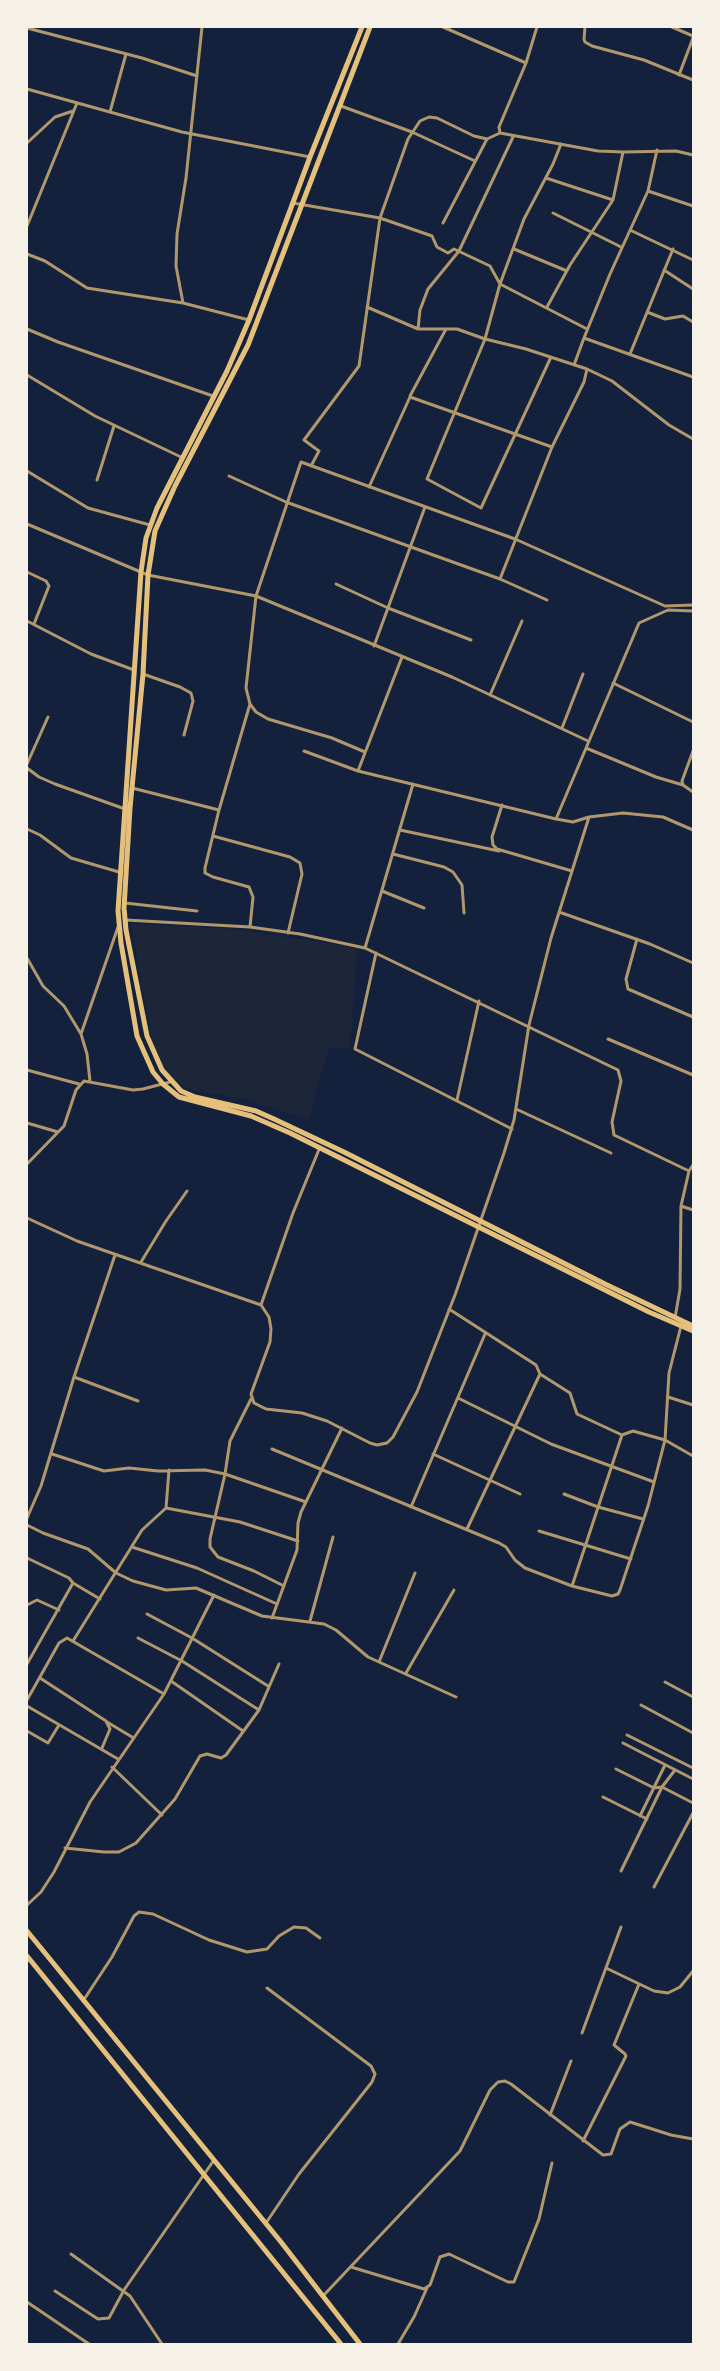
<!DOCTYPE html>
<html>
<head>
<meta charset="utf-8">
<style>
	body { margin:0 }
	#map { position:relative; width:720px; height:2371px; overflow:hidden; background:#14213d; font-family:Ubuntu,sans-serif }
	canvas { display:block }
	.frame { position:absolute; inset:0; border:28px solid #f6f1e7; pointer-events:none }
</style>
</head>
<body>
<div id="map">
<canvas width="720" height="2371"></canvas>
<div class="frame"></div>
</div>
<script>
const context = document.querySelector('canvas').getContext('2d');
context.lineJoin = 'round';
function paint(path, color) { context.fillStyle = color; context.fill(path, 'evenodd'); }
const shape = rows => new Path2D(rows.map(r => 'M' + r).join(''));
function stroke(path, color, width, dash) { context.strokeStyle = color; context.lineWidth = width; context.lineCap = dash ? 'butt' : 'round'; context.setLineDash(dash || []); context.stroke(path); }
paint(shape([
	[131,924,234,929,357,948,350,1049,329,1047,308,1120,245,1099,192,1090,172,1079,155,1059]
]), '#1d2539');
stroke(shape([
	[202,27,186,178,177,234,176,266,183,303,249,320],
	[443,27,526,63],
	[537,27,526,63,499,127,500,133,598,151,623,152,676,151,693,155],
	[585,27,584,39,585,42,592,46,644,60,693,80],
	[672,27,693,36],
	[27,28,142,58,197,76],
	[679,75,693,38],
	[27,89,182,132,310,157],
	[341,106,412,132,475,161],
	[110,112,126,54],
	[500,133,487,139,474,136,437,118,429,117,420,121,408,139,380,218,432,236,437,247,448,253,454,249,490,266,500,284,485,339,526,349,587,369,584,382,552,447,500,579],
	[27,143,55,117,73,111],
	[561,144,553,164,524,219,500,284,587,329],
	[546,178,613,200],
	[648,191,693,206],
	[293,203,380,218,359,366,304,440,319,451,311,466],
	[553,213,621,247],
	[443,223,487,139],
	[27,226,77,103],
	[630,230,693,260],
	[514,249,567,271],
	[27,254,45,261,87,288,183,303],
	[664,270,693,289],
	[367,307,418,329,457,329,485,339,427,479,481,508,551,357],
	[547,307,570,265,613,200,623,152],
	[647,312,665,319,683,316,693,322],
	[27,329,58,342,213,396],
	[418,329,420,310,428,289,459,251,513,137],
	[584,338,610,274,648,191,657,150],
	[630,354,673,249],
	[574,365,584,338,693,377],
	[587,369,612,381,669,425,693,439],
	[27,375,95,416,183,458],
	[410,396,446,329],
	[27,471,88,508,150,525],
	[229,476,286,502,500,579,547,600],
	[97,480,114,426],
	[369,487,410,397,552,447],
	[27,524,148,575,256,596,452,677,588,741],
	[27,572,46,581,49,586,34,624],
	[336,584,388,608,471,640],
	[27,621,91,654,134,670],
	[374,646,425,507],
	[143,674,180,687,191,693,193,701,184,735],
	[613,683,693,722],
	[490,695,522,621],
	[250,704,219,810,205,868,205,873,213,877,249,887,253,897,250,927],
	[562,728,583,674],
	[586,748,656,777,683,785],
	[304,751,358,771,556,819,573,822,589,817,623,813,663,817,693,830],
	[693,751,682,781,683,785,693,792],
	[365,752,332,738,268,719,256,712,250,704,246,688,256,596,301,462,515,539,665,606,693,605],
	[27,764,48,717],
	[27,768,39,777,55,784,125,809],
	[358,771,402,657],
	[413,784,365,948,618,1070,621,1081,612,1122,614,1135,689,1171],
	[132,788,219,810],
	[502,805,492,837,493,845,497,849,572,871],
	[556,819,639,623,668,610,693,611],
	[27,829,40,835,71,858,119,872],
	[400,830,499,851],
	[213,836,290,857,300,863,302,874,288,933],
	[393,854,444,867,453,872,462,885,464,913],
	[382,891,424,908],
	[125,903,197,911],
	[559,912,650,944,693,963],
	[126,920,250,927,300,934,365,948],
	[637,939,626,979,628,989,693,1017],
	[376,953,355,1049,512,1129],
	[27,958,43,986,64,1006,81,1034,87,1054,90,1081],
	[81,1034,118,927],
	[608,1039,693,1075],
	[27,1070,79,1084],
	[457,1100,479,1001],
	[516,1109,611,1153],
	[27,1123,58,1132],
	[27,1164,64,1126,76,1090,84,1081,133,1090,143,1089,170,1082],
	[681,1206,693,1210],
	[27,1218,77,1241,261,1305,293,1213,320,1147],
	[141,1262,166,1221,187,1191],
	[261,1305,269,1317,271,1329,270,1342,251,1394,254,1403,266,1409,302,1413,327,1421,370,1443,377,1445,387,1443,393,1437,417,1392,455,1295,504,1153,514,1120,529,1025,551,938,589,817],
	[449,1309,536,1365,540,1374,467,1529],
	[675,1318,680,1289,681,1206,689,1171,693,1165],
	[540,1374,570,1393,577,1414,622,1435],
	[74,1377,138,1401],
	[668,1397,693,1405],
	[458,1398,551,1444,654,1482],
	[251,1399,230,1441,225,1474,210,1539,210,1547,218,1557,254,1571,284,1586],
	[272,1449,499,1543,506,1547,515,1560,525,1568,572,1586,612,1596,618,1594,620,1590,648,1506,665,1440,693,1456],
	[52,1454,104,1471,129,1468,158,1471,205,1470,225,1474,306,1502],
	[433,1454,520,1494],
	[564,1494,598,1507,643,1519],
	[411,1507,485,1334],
	[166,1508,240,1522,298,1541],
	[27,1518,41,1486,74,1377,115,1255],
	[27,1525,43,1533,88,1549,116,1573,133,1581,166,1590,196,1588,262,1616,324,1624,336,1630,368,1657,456,1697],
	[539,1531,631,1559],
	[132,1547,197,1568,277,1604],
	[27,1558,69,1578,73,1583,27,1664],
	[73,1583,100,1599],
	[572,1586,622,1435,633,1431,665,1440,669,1373,681,1326],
	[27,1605,37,1600,59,1610],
	[147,1614,192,1638,268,1686],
	[272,1618,297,1550,298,1523,301,1512,342,1428],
	[310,1621,333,1537],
	[138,1638,182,1661,259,1710],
	[73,1641,142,1530,166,1508,169,1470],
	[379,1662,415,1573],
	[406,1673,454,1590],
	[40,1678,106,1721,110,1729,102,1748],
	[171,1681,243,1731],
	[665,1682,693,1697],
	[27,1700,59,1643,67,1638,164,1694],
	[641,1705,693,1733],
	[27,1706,118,1759],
	[107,1722,132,1737],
	[27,1731,48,1743,59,1725],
	[627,1735,693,1768],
	[623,1743,693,1779],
	[112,1767,162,1815],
	[616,1769,654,1788,662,1787],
	[675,1770,662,1787,693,1803],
	[603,1797,647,1819],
	[640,1816,665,1765],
	[65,1848,104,1852,119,1852,136,1843,175,1799,200,1756,207,1754,221,1758,226,1755,259,1710,279,1664],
	[621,1871,662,1787],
	[654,1887,693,1813],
	[27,1905,41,1892,54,1872,90,1802,164,1694,214,1595],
	[606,1968,654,1991,668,1993,680,1987,693,1971],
	[83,2001,112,1957,134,1916,139,1912,153,1914,209,1940,247,1952,267,1949,279,1936,294,1927,306,1928,320,1938],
	[582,2033,621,1927],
	[550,2115,571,2061],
	[583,2141,626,2056,625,2054,614,2045,639,1984],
	[266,2223,299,2174,372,2082,375,2074,371,2066,267,1988],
	[71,2254,130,2296,162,2344],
	[351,2267,424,2289,430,2285,440,2257,449,2254,508,2282,514,2282,539,2219,552,2163],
	[55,2291,98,2319,109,2318,124,2290,214,2160],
	[323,2296,460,2151,490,2090,498,2082,505,2081,511,2084,603,2155,611,2154,620,2129,630,2122,671,2135,693,2139],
	[27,2302,89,2344],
	[398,2344,414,2317,427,2288]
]), '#b1986c', 3);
stroke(shape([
	[362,27,310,157,249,320,227,371,157,508,146,538,141,572,118,911,121,943,137,1036,153,1072,163,1084,179,1097,251,1116,290,1133,649,1312,693,1331],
	[370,27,248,345,175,486,155,531,148,575,143,674,130,808,124,908,126,930,147,1036,162,1070,181,1091,195,1097,256,1111,274,1119,344,1152,605,1284,693,1326],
	[27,1931,281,2242,360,2344],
	[27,1956,341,2344]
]), '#e5c07b', 5);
</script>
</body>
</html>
